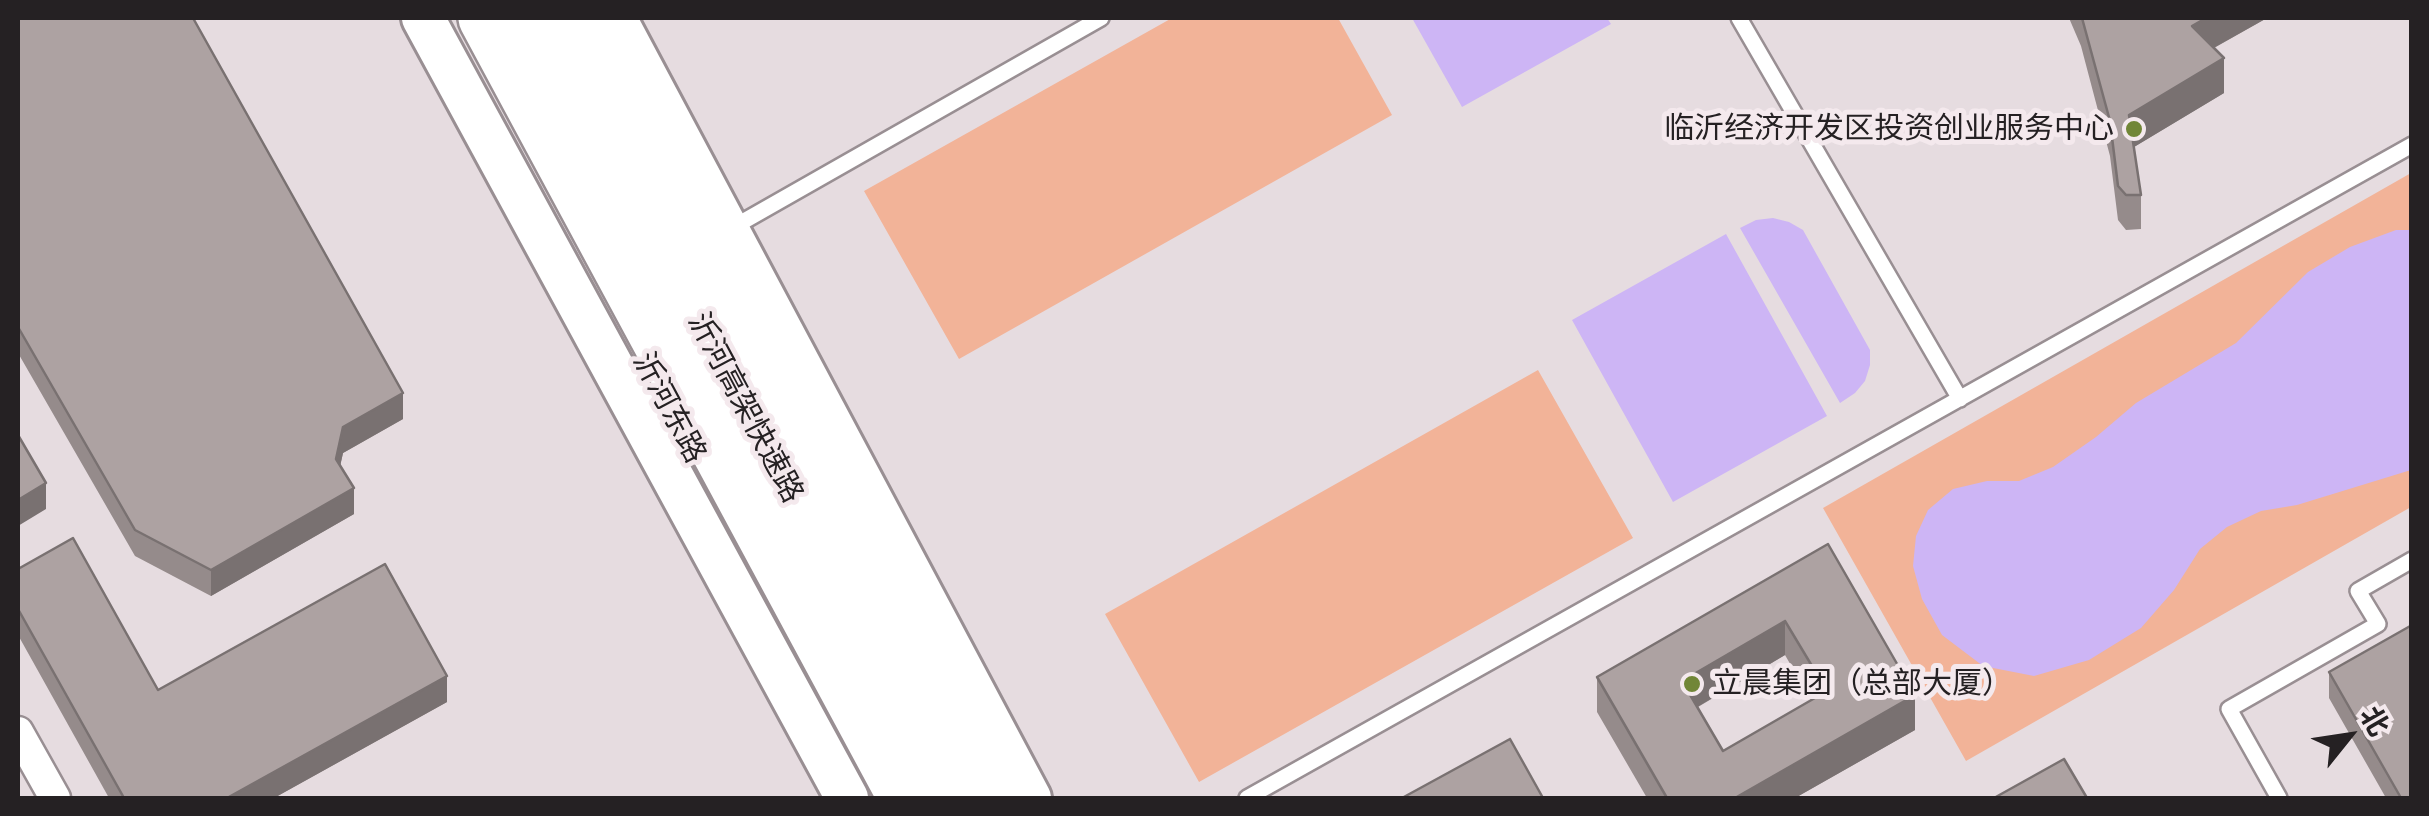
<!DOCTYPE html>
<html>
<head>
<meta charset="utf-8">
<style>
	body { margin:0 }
	#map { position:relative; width:2429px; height:816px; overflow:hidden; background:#e6dce0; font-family:Figtree,"Noto Sans SC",sans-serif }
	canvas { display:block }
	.frame { position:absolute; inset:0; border:20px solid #252123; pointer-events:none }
	.north { position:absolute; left:2299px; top:686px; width:100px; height:100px; -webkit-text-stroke:8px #f4e9ed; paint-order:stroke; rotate:60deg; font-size:28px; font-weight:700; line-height:40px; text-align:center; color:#252123 }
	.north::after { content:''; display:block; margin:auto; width:35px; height:45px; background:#252123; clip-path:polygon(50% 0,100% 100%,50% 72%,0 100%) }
</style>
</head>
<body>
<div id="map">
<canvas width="2429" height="816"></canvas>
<div class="frame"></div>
<div class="north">北</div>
</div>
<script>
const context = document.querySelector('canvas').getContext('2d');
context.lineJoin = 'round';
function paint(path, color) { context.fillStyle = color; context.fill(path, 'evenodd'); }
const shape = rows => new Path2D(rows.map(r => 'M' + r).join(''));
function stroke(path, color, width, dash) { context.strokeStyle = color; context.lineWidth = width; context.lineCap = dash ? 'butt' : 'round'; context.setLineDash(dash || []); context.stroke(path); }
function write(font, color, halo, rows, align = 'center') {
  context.font = font + ' Figtree,"Noto Sans SC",sans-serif'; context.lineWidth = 10; context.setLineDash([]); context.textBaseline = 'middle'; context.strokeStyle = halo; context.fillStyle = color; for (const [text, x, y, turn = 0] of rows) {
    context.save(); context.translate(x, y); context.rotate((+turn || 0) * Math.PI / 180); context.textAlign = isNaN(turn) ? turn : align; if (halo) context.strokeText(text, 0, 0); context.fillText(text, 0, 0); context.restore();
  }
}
paint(shape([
	[1172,18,1338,18,1392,115,959,359,864,191],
	[2411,173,2411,507,1966,761,1823,508],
	[1538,370,1633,538,1199,782,1105,614]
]), '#f2b398');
paint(shape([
	[1412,18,1607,18,1611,24,1462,107],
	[1773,218,1789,222,1803,230,1870,350,1870,365,1865,381,1855,393,1840,403,1740,228,1756,220],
	[2396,230,2411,230,2411,470,2297,505,2261,511,2227,527,2200,549,2174,590,2141,628,2089,660,2034,676,1983,666,1942,635,1922,599,1913,566,1916,536,1928,510,1953,489,1987,481,2019,481,2053,467,2096,437,2136,403,2236,343,2308,272,2350,247],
	[1726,234,1827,416,1673,502,1572,320]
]), '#cdb5f5');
const lane = shape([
	[1739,18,1960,399],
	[730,229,1101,18],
	[1247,798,2412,145],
	[2279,798,2229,709,2378,624,2358,591,2412,560]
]);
const street = shape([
	[18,732,55,798]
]);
const secondary = shape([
	[423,18,847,798],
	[574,18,986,798],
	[615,18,1030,798]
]);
const highway = shape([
	[486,18,906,798],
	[535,18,955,798]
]);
stroke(lane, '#998f93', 20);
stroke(street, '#998f93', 35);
stroke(secondary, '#998f93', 48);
stroke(highway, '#998f93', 60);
stroke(lane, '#fff', 15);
stroke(street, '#fff', 30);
stroke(secondary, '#fff', 42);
stroke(highway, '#fff', 55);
paint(shape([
	[18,18,403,419,343,453,340,466,354,514,211,596,135,556,18,353],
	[2069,18,2267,18,2214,48,2224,93,2134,147,2141,195,2141,229,2126,230,2118,220,2110,156,2081,46],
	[1828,544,1915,730,1795,798,1647,798,1597,712,1597,677],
	[1785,655,1811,700,1723,751,1698,707],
	[18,569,158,690,447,702,274,798,109,798,18,635],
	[2329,672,2412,798,2386,798,2329,698]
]), '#958b8b');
paint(shape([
	[2206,18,2267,18,2192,60,2192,26],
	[2224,58,2224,93,2129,150,2129,115],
	[403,393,403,419,343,453,336,485,336,459,343,427],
	[46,483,46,509,18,526,18,500],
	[354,488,354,514,211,596,211,570],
	[1785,621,1785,655,1682,716,1682,681],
	[447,676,447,702,274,798,227,798],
	[1915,695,1915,730,1795,798,1735,798]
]), '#797171');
const building = shape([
	[18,18,193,18,403,393,343,427,336,459,354,488,211,570,135,530,18,327,18,18],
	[2082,18,2206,18,2192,26,2224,58,2129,115,2141,195,2126,195,2118,186,2110,121,2082,18],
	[18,435,46,483,18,500,18,435],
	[73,538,158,690,385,564,447,676,227,798,124,798,18,609,18,569,73,538],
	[1828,544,1915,695,1735,798,1667,798,1597,677,1828,544],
	[1785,621,1827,691,1723,751,1682,681,1785,621],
	[2412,625,2412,798,2401,798,2329,672,2412,625],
	[1510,739,1543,798,1402,798,1510,739],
	[2064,759,2087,798,1994,798,2064,759]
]);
paint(building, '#ada2a2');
stroke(building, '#797171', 2.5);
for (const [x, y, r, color] of [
	[2134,129,10,"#718637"],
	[1692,684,10,"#718637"]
]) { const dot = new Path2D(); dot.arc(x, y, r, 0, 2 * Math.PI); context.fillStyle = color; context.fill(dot); stroke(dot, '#f4e9ed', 4); }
write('30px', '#252123', '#f4e9ed', [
	["临沂经济开发区投资创业服务中心",2114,129],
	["立晨集团（总部大厦）",1712,684,"left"]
], 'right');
write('30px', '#252123', '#f4e9ed', [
	["沂河东路",669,408,62],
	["沂河高架快速路",745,408,62]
]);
</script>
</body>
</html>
